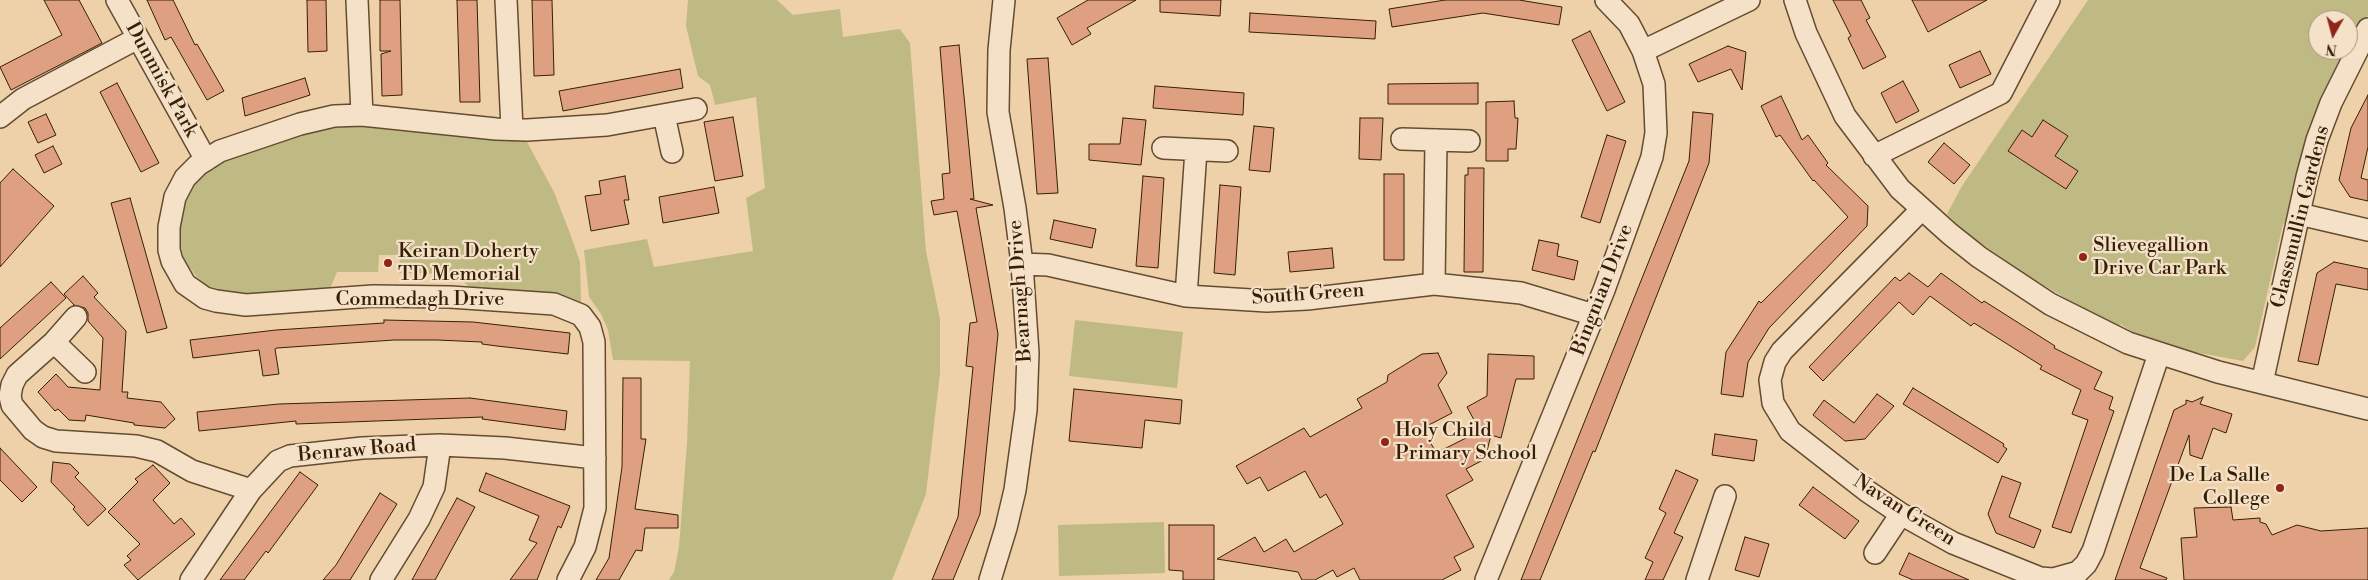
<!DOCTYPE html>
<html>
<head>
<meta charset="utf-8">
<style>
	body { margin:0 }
	#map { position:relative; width:2368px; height:580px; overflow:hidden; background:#eed1a9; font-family:"Libre Bodoni",serif }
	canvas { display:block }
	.north { position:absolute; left:2308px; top:10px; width:50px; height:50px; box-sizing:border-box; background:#f4e1c7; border:1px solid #a8937a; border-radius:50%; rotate:187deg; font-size:14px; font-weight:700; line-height:20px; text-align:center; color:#361f07 }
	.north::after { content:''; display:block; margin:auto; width:18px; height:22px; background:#8f2418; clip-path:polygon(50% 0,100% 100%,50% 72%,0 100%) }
</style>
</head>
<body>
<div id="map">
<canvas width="2368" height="580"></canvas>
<div class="north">N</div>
</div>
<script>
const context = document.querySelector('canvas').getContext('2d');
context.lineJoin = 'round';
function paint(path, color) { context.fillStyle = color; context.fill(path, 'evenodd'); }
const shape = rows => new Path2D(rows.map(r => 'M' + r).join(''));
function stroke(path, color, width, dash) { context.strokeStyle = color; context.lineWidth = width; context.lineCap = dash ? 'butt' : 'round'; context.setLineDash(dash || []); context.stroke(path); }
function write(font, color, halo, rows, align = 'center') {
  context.font = font + ' "Libre Bodoni",serif'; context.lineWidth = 4.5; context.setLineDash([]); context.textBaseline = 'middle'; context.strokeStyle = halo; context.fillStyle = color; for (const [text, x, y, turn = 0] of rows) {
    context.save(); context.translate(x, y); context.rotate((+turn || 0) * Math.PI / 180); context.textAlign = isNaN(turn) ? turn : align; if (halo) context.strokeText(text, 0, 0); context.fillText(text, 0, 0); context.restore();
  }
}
paint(shape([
	[688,0,777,0,793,15,840,9,843,37,900,29,910,43,926,251,940,319,940,373,926,494,892,580,669,580,674,572,679,547,687,443,690,361,613,360,608,330,601,314,589,297,584,250,647,239,654,267,753,251,746,198,765,188,756,97,715,105,710,85,698,76,686,26],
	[2088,0,2368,0,2368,15,2327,90,2289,220,2283,224,2255,347,2243,361,2194,352,2133,332,2120,324,2119,326,2082,308,2027,275,1966,233,1947,214,1962,186],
	[2318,20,2348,20,2348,50,2318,50],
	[356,125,527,142,554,192,571,236,580,262,581,301,579,303,566,297,551,295,470,288,456,274,399,273,400,255,379,255,378,272,337,272,330,289,233,295,213,291,197,277,184,260,180,242,181,218,187,196,197,180,206,171,246,151,301,133],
	[1075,320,1183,332,1177,388,1069,376],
	[1164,522,1165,573,1059,576,1058,525]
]), '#bfba84');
const building = shape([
	[44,0,79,0,102,43,11,90,0,67,62,35,44,0],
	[147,0,173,0,195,45,197,44,224,91,207,100,171,37,165,40,147,0],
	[307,0,326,0,327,51,308,52,307,0],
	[380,0,400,0,402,95,382,96,381,54,391,51,380,51,380,0],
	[457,0,477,0,480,102,460,102,457,0],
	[532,0,552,0,554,75,534,76,532,0],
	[1088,0,1136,0,1087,28,1091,34,1072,45,1057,18,1088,0],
	[1160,0,1221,0,1220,16,1160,12,1160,0],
	[1445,0,1519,0,1562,7,1559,25,1483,13,1392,27,1389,9,1445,0],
	[1833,0,1861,0,1870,18,1866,20,1886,57,1863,69,1848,38,1851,36,1833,0],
	[1912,0,1987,0,1928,32,1912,0],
	[1250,13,1376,21,1375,39,1249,32,1250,13],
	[1590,31,1625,102,1607,111,1572,40,1590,31],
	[959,45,974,199,970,199,993,205,976,208,998,334,980,514,953,580,932,580,958,517,973,367,966,366,970,323,977,322,957,211,934,215,931,201,944,199,942,174,950,173,940,47,959,45],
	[1728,46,1746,52,1742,90,1731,69,1698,82,1689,64,1728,46],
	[1980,51,1991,74,1960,88,1949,65,1980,51],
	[1048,58,1058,193,1037,194,1027,59,1048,58],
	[680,69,683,88,563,111,559,91,680,69],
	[305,78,310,95,245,116,242,98,305,78],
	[1903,81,1919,111,1896,123,1881,93,1903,81],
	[117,83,159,163,141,172,100,92,117,83],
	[1478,83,1478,104,1388,104,1388,84,1478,83],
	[1155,86,1244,93,1243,115,1153,108,1155,86],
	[2368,95,2368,147,2361,178,2368,180,2368,201,2350,197,2339,180,2351,128,2368,95],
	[1781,96,1802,140,1808,135,1828,163,1826,165,1868,206,1867,226,1769,328,1748,362,1743,397,1721,394,1726,352,1759,301,1761,303,1848,217,1814,180,1813,181,1780,135,1776,137,1761,106,1781,96],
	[1514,101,1515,118,1518,118,1516,149,1508,149,1508,161,1486,161,1486,102,1514,101],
	[1693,112,1713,114,1709,163,1595,452,1593,451,1540,580,1521,580,1689,161,1693,112],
	[46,114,56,135,38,143,28,122,46,114],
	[733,117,743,176,715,181,704,122,733,117],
	[1123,118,1146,120,1141,165,1089,160,1089,144,1120,144,1123,118],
	[1360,118,1383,118,1381,160,1359,159,1360,118],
	[2043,120,2068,136,2055,156,2078,171,2066,189,2008,151,2022,130,2032,137,2043,120],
	[1254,126,1274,128,1270,172,1249,170,1254,126],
	[1607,135,1626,141,1600,223,1581,217,1607,135],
	[1944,143,1970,165,1954,184,1928,162,1944,143],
	[53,146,62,164,44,173,35,155,53,146],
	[1468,168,1484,168,1483,272,1464,272,1465,175,1468,175,1468,168],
	[13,169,54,206,0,267,0,183,13,169],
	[1384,174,1404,174,1404,260,1384,260,1384,174],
	[625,176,629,200,624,200,629,224,591,231,585,196,601,194,599,181,625,176],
	[1143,176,1164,178,1158,268,1136,266,1143,176],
	[1220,185,1241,187,1235,275,1214,273,1220,185],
	[714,187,719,213,663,223,659,197,714,187],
	[130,198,167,328,147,333,111,203,130,198],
	[1054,220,1096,229,1092,248,1050,239,1054,220],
	[1539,240,1559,244,1557,256,1578,261,1574,280,1532,270,1539,240],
	[1332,248,1334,268,1290,272,1288,252,1332,248],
	[2334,262,2368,269,2368,290,2336,284,2318,365,2298,361,2317,273,2334,262],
	[1909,273,1928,287,1941,273,1982,303,1984,301,2055,346,2054,348,2102,372,2094,389,2113,397,2109,409,2114,411,2071,533,2052,527,2088,420,2072,414,2081,390,2040,369,2042,366,1974,323,1971,326,1930,296,1913,315,1899,302,1823,381,1809,367,1895,277,1900,281,1909,273],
	[83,276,98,293,94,297,126,331,122,392,128,392,127,398,161,402,175,419,165,428,134,425,134,423,86,415,85,421,69,420,58,409,55,411,38,392,56,374,68,387,100,390,103,338,88,321,88,313,85,308,74,305,64,294,83,276],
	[51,282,66,298,0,359,0,328,51,282],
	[384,320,473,322,570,333,568,354,497,346,482,344,482,342,437,340,394,340,277,348,275,349,279,374,263,376,259,350,193,358,190,340,276,330,384,323,384,320],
	[1438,353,1447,373,1438,385,1452,413,1423,428,1436,453,1480,431,1467,407,1487,396,1488,354,1534,356,1534,379,1516,379,1501,438,1491,435,1485,459,1466,469,1473,480,1446,495,1474,547,1454,557,1461,570,1442,580,1360,580,1354,568,1337,577,1333,570,1315,580,1302,580,1298,572,1217,559,1255,537,1264,552,1286,539,1294,552,1343,524,1326,494,1320,498,1305,471,1268,491,1260,477,1247,484,1236,466,1304,428,1310,437,1362,408,1357,399,1387,382,1388,375,1422,354,1438,353],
	[623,378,641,378,641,439,646,439,635,509,678,515,678,528,645,528,642,551,636,550,619,580,596,580,609,558,622,467,623,378],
	[1913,388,2004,444,2003,446,2007,449,1998,463,1903,404,1913,388],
	[1074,389,1182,400,1180,424,1145,420,1142,448,1069,441,1074,389],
	[1877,394,1894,406,1865,439,1845,441,1813,415,1824,400,1854,423,1877,394],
	[2203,397,2200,404,2232,414,2226,433,2213,428,2202,459,2190,455,2189,435,2140,568,2167,578,2166,580,2115,580,2174,410,2186,404,2186,400,2192,402,2203,397],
	[470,398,567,411,565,430,482,419,483,417,296,424,296,421,199,431,197,412,279,404,470,398],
	[1715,434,1757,440,1754,461,1712,455,1715,434],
	[0,448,37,487,22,502,0,480,0,448],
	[53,462,70,464,79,473,75,477,106,509,88,526,73,509,75,507,51,482,53,462],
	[153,465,170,483,153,500,174,524,181,518,195,534,138,580,124,565,131,560,127,556,140,544,108,512,138,482,135,479,153,465],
	[1676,470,1698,480,1674,533,1683,537,1663,580,1645,580,1653,562,1645,558,1666,513,1659,509,1676,470],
	[300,472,318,485,268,553,266,551,244,580,220,580,300,472],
	[486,473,570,506,561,528,558,526,537,580,510,580,537,543,529,540,539,516,479,491,486,473],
	[2002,476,2021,483,2009,517,2041,530,2034,548,1996,533,1988,514,2002,476],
	[1813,487,1859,521,1845,539,1799,505,1813,487],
	[380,493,397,504,350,580,323,580,336,565,380,493],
	[457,498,475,507,435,580,412,580,457,498],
	[2231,507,2233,520,2260,518,2260,522,2266,524,2272,535,2297,525,2321,531,2368,528,2368,580,2184,580,2181,538,2197,537,2194,508,2231,507],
	[1169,525,1214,525,1214,580,1183,580,1183,571,1169,570,1169,525],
	[1745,537,1769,544,1759,577,1735,570,1745,537],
	[1909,553,1935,565,1969,580,1913,580,1899,574,1909,553]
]);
paint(building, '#dfa082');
stroke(building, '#361f07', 1);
const street = shape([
	[117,0,206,160],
	[357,0,362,115],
	[506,0,512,129],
	[1795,0,1806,33,1845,116,1900,189,1950,234,1979,257,2050,304,2128,343,2218,372,2368,409],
	[1643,51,1749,0],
	[664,115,672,152],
	[0,117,23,99,138,38],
	[1402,139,1469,141],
	[1163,148,1227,151],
	[1874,156,2001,93,2049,0],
	[1922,209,1782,351,1775,362,1770,380,1773,403,1790,431,1867,491,1901,514,1953,543,2040,578,2053,579,2078,572,2086,564,2093,551,2159,354],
	[2299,214,2368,230],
	[1022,264,1048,265,1186,296,1267,301,1307,299,1434,284,1521,293,1594,315],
	[1434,284,1436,140],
	[1186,296,1196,150],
	[76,317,54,342,17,375,12,385,10,396,12,405,33,430,43,437,56,441,136,446,157,451,192,471,251,490],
	[54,342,85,372],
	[2262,383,2307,177,2317,140,2331,103,2368,29],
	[1875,553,1901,514],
	[191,580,251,490,278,461,290,456,362,448,440,445,505,448,595,458],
	[381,580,419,519,434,487,440,445],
	[568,580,585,547,595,508,594,342,590,327,581,315,554,304,450,297,373,296,246,305,216,301,205,298,185,284,172,261,169,250,169,227,175,197,185,178,198,165,220,151,300,124,334,116,362,115,496,129,527,130,607,125,696,109],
	[990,580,1006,528,1015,490,1026,410,1028,353,1022,264,1015,208,998,112,999,50,1004,0],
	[1486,580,1604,290,1652,157,1656,133,1654,84,1643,51,1629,24,1606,0],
	[1697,580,1725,496]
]);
stroke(street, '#644c30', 24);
stroke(street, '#f4e1c7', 21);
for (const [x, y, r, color] of [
	[2083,257,5,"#8f2418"],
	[388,263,5,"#8f2418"],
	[1385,442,5,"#8f2418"],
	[2280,488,5,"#8f2418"]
]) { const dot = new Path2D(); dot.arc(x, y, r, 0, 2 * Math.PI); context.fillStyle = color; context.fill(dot); stroke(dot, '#f4e1c7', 2); }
write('20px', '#361f07', '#f4e1c7', [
	["Dunmisk Park",161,80,61],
	["Glassmullin Gardens",2301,217,-76],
	["Bingnian Drive",1603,290,-69],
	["Bearnagh Drive",1021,291,-94],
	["South Green",1308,295,-4],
	["Commedagh Drive",420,300],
	["Benraw Road",357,451,-5],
	["Navan Green",1904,511,32]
]);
write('20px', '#361f07', '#f4e1c7', [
	["Slievegallion",2093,246],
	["Drive Car Park",2093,269],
	["Keiran Doherty",398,252],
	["TD Memorial",398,275],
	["Holy Child",1395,431],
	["Primary School",1395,454],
	["De La Salle",2270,476,"right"],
	["College",2270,499,"right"]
], 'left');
</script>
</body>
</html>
